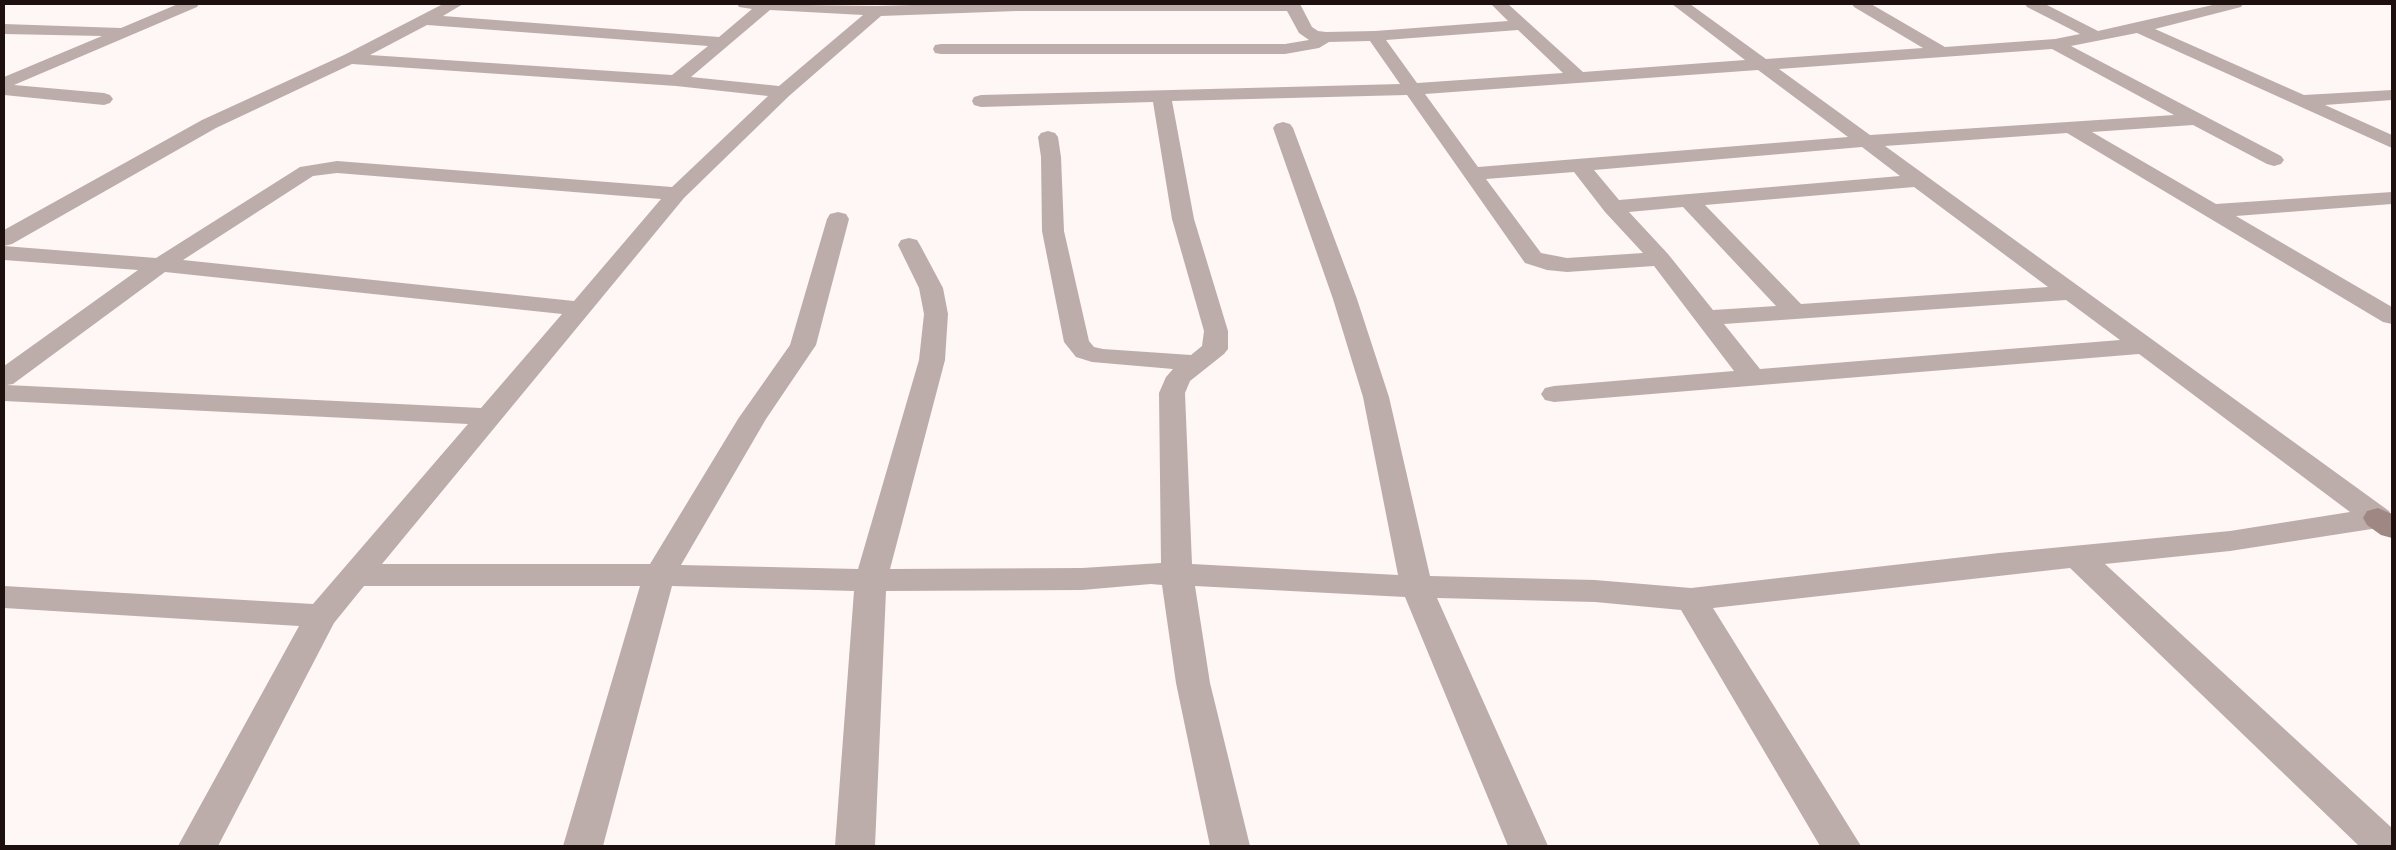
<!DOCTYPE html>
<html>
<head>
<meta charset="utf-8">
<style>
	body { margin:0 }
	#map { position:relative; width:2396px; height:850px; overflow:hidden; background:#fef7f5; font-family:"Open Sans",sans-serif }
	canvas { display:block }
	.frame { position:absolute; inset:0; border:5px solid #1d100e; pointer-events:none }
</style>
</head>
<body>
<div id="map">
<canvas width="2396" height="850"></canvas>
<div class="frame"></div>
</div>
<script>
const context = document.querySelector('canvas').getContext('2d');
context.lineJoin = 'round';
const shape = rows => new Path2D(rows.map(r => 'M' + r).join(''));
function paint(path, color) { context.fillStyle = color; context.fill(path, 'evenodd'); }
paint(shape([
	[178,4,199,4,197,7,14,85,104,93,110,95,113,99,110,103,104,105,4,95,4,77,102,36,4,34,4,24,121,28,178,4],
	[443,4,463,4,443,16,719,37,752,9,739,7,737,4,877,6,947,4,1300,4,1312,27,1318,31,1326,32,1375,31,1508,21,1491,4,1508,4,1583,72,1745,60,1672,4,1690,4,1766,59,1923,48,1854,7,1852,4,1871,4,1945,47,2055,39,2080,34,2027,7,2025,4,2045,4,2098,31,2217,4,2243,4,2241,7,2155,29,2304,95,2392,90,2392,100,2325,105,2392,135,2392,148,2137,33,2071,46,2281,156,2284,160,2281,164,2274,166,2267,164,2193,125,2092,132,2216,204,2392,192,2392,204,2236,216,2392,307,2392,324,2383,322,2067,133,1885,146,2389,511,2392,517,2389,525,2378,528,2230,551,2105,564,2392,828,2392,846,2359,846,2070,568,1713,608,1861,846,1820,846,1681,610,1595,602,1437,598,1548,846,1508,846,1405,597,1195,586,1210,683,1250,846,1210,846,1176,683,1162,585,1151,584,1082,590,886,591,875,846,835,846,854,591,672,586,603,846,563,846,640,586,364,586,334,623,218,846,178,846,299,626,4,608,4,586,313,604,468,424,4,401,4,366,138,270,4,260,4,246,156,258,300,167,337,161,672,187,768,96,676,86,352,64,216,128,12,244,4,246,4,230,202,120,344,55,443,4],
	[770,10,863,15,779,86,691,77,770,10],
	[1017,11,1287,11,1299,33,1309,40,1285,44,941,44,935,45,933,49,935,53,941,54,1285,54,1319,48,1329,42,1370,41,1400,84,981,95,974,97,972,101,974,105,981,107,1153,102,1172,219,1204,331,1202,346,1191,355,1103,349,1094,347,1089,341,1064,231,1061,157,1058,137,1055,133,1048,131,1041,133,1038,137,1041,157,1042,231,1064,342,1076,357,1092,362,1173,369,1166,377,1159,393,1161,563,1082,568,890,569,945,360,948,314,943,288,920,245,917,240,909,238,901,240,898,245,919,288,924,314,919,360,858,569,681,565,766,419,816,345,849,219,846,214,838,212,830,214,827,219,790,345,738,419,650,564,382,564,684,198,789,96,881,16,1017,11],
	[427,25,708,46,672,75,370,55,427,25],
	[1518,30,1563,73,1417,83,1386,40,1518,30],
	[2052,49,2174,115,1870,135,1779,69,2052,49],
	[1758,70,1848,137,1478,167,1425,94,1758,70],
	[1407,95,1525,263,1547,270,1567,272,1654,266,1734,371,1554,386,1545,388,1541,394,1545,400,1554,402,2139,354,2350,512,2230,531,1999,553,1691,588,1595,580,1430,576,1389,397,1357,299,1293,128,1290,124,1283,122,1276,124,1273,128,1333,299,1363,397,1398,575,1192,564,1185,393,1190,381,1224,354,1228,349,1228,331,1194,219,1172,101,1407,95],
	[1862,147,1900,176,1619,200,1594,170,1862,147],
	[1574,172,1605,212,1643,253,1567,258,1541,253,1486,179,1574,172],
	[337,173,661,199,574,301,183,260,313,176,337,173],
	[1914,187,2048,287,1801,304,1705,205,1914,187],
	[1683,207,1776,306,1713,310,1668,254,1629,212,1683,207],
	[165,272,562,314,481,408,7,385,13,384,165,272],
	[2066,300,2120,340,1760,369,1724,324,2066,300]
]), '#bdadaa');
paint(shape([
	[2378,508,2392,514,2392,538,2381,535,2367,525,2363,518,2367,511,2378,508]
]), '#9f8884');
</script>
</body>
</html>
